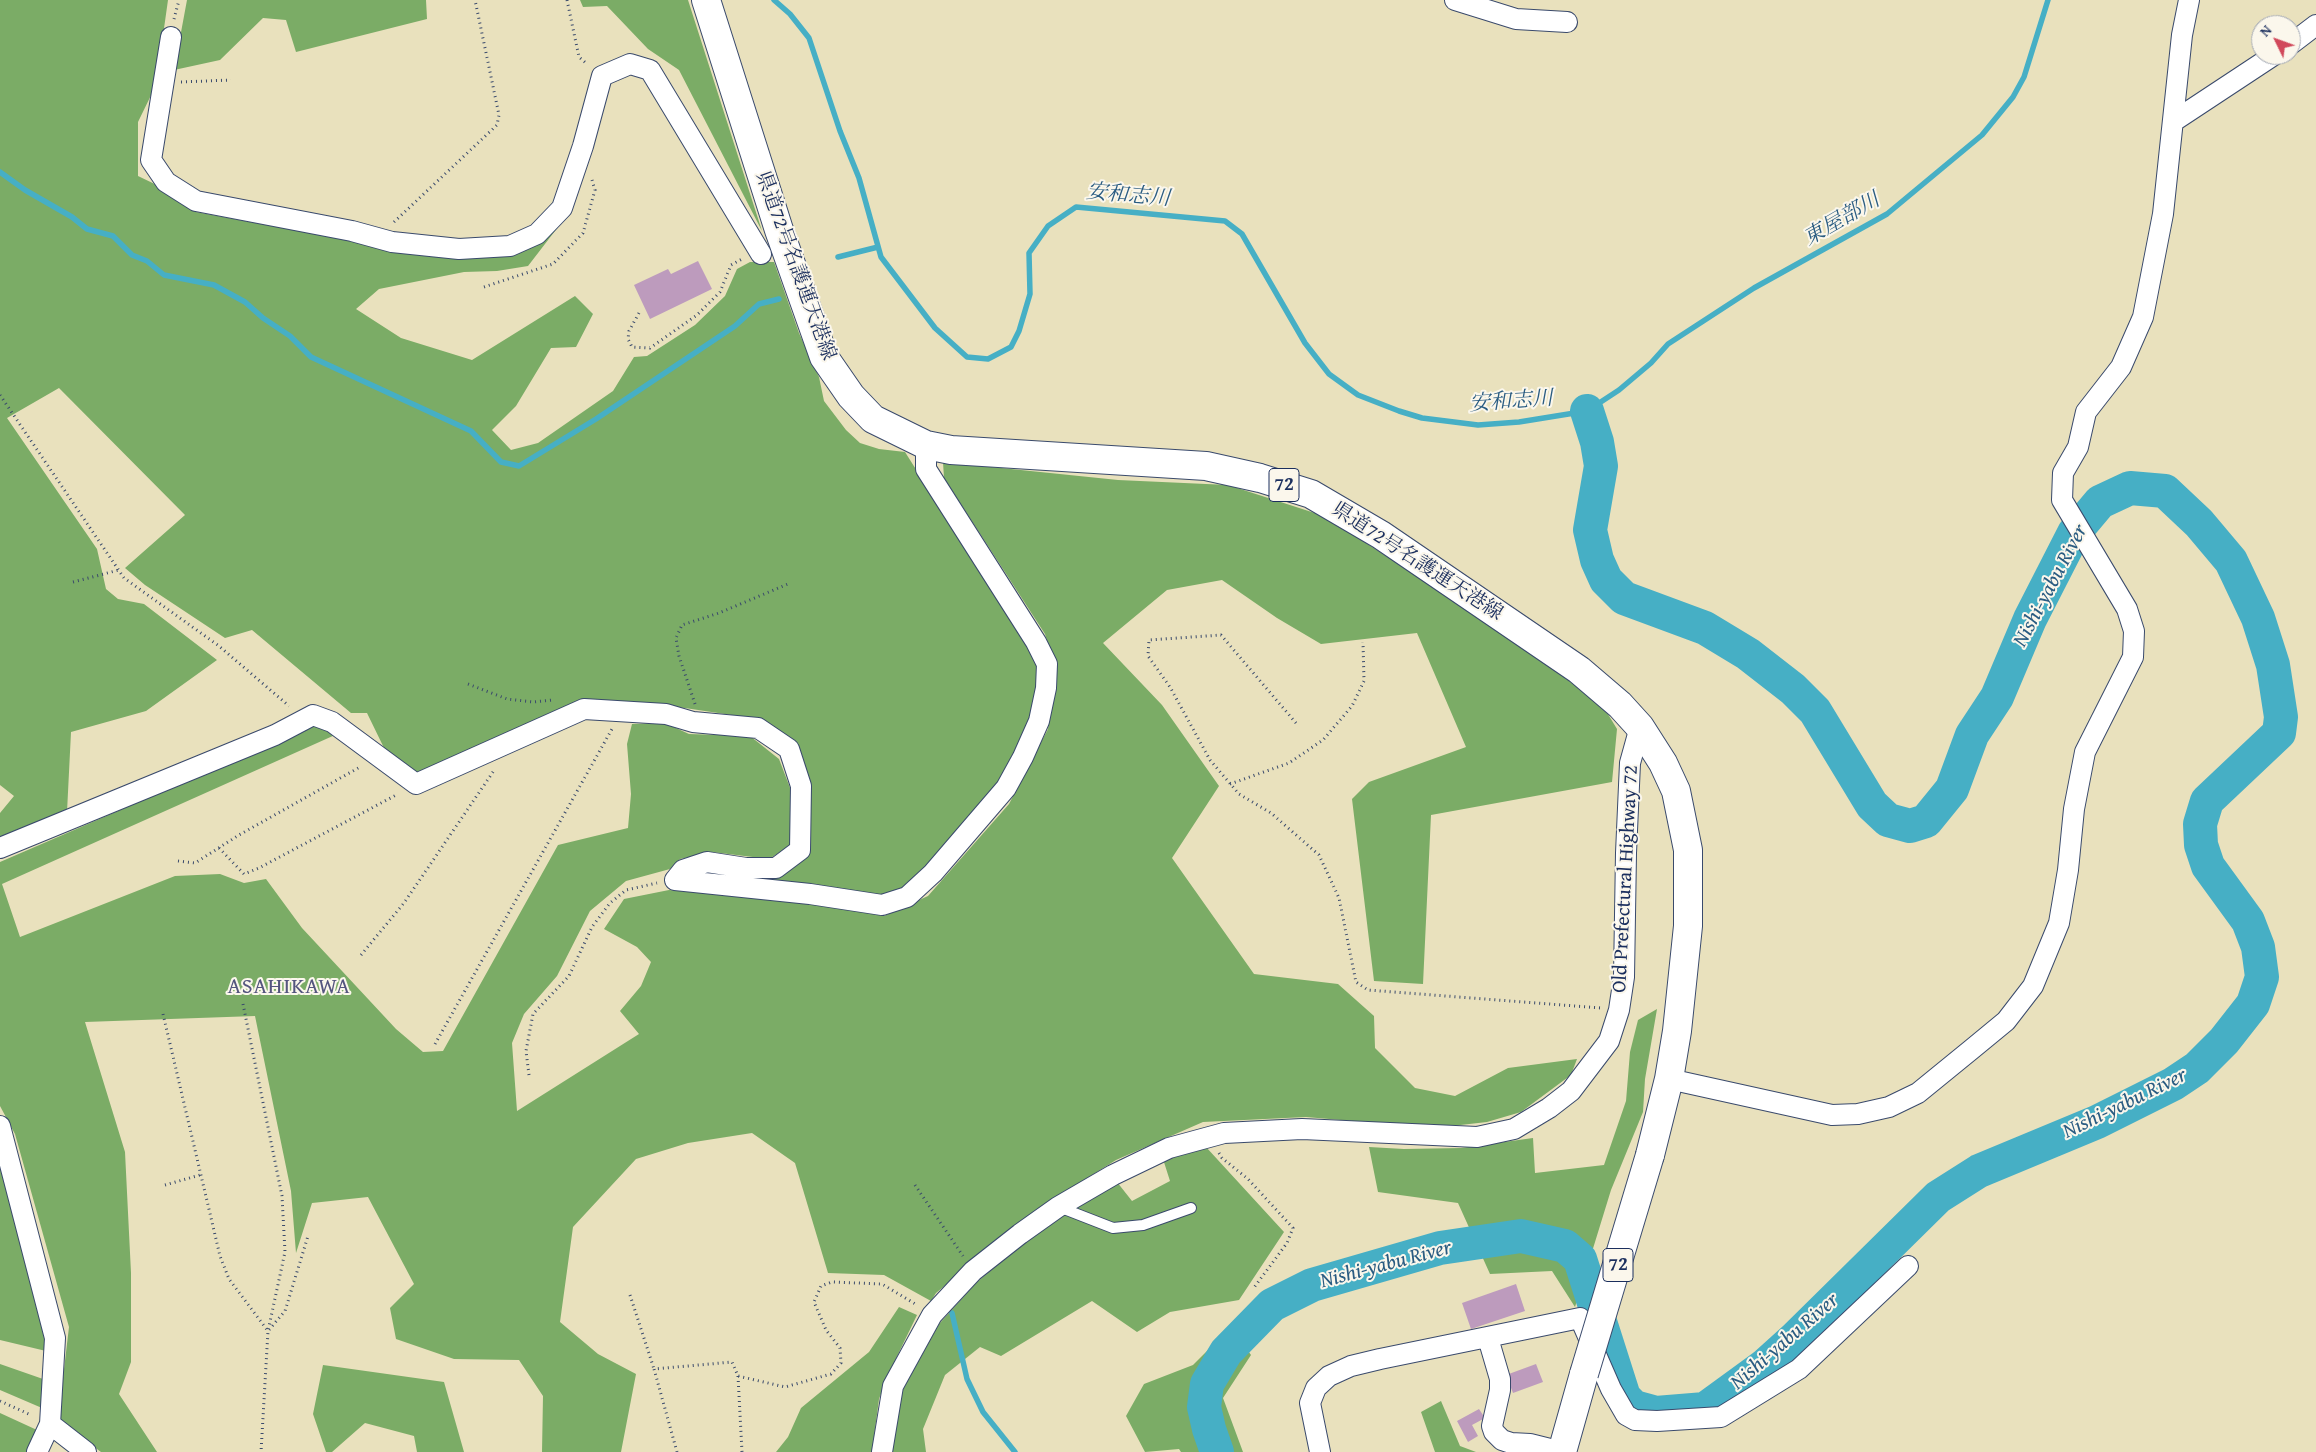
<!DOCTYPE html>
<html>
<head>
<meta charset="utf-8">
<style>
	body { margin:0 }
	#map { position:relative; width:2316px; height:1452px; overflow:hidden; background:#e9e1bd; font-family:"Gentium Book Plus",serif }
	canvas { display:block }
	.north { position:absolute; left:2251px; top:15px; width:50px; height:50px; box-sizing:border-box; background:#fbf7ec; border:1px solid #a1a7b3; border-radius:50%; rotate:312deg; font-size:14px; font-weight:700; line-height:20px; text-align:center; color:#1b2f5e }
	.north::after { content:''; display:block; margin:auto; width:18px; height:22px; background:#d1495b; clip-path:polygon(50% 0,100% 100%,50% 72%,0 100%) }
</style>
</head>
<body>
<div id="map">
<canvas width="2316" height="1452"></canvas>
<div class="north">N</div>
</div>
<script>
const context = document.querySelector('canvas').getContext('2d');
context.lineJoin = 'round';
function paint(path, color) { context.fillStyle = color; context.fill(path, 'evenodd'); }
const shape = rows => new Path2D(rows.map(r => 'M' + r).join(''));
function stroke(path, color, width, dash) { context.strokeStyle = color; context.lineWidth = width; context.lineCap = dash ? 'butt' : 'round'; context.setLineDash(dash || []); context.stroke(path); }
function write(font, color, halo, rows, align = 'center') {
  context.font = font + ' "Gentium Book Plus","Noto Serif JP",serif'; context.lineWidth = 4; context.setLineDash([]); context.textBaseline = 'middle'; context.strokeStyle = halo; context.fillStyle = color; for (const [text, x, y, turn = 0] of rows) {
    context.save(); context.translate(x, y); context.rotate((+turn || 0) * Math.PI / 180); context.textAlign = isNaN(turn) ? turn : align; if (halo) context.strokeText(text, 0, 0); context.fillText(text, 0, 0); context.restore();
  }
}
paint(shape([
	[0,0,168,0,156,85,138,122,138,176,163,188,196,212,434,256,503,254,529,249,565,218,528,266,497,271,464,272,379,289,356,309,401,338,472,360,575,296,593,314,576,347,551,348,516,406,492,430,511,450,538,443,613,391,634,357,647,356,695,325,725,296,737,269,750,262,774,262,799,333,819,377,824,401,846,430,860,443,879,449,905,452,1037,661,1040,675,1034,714,999,784,930,864,904,887,884,896,688,875,807,855,811,788,800,750,738,716,685,708,618,703,418,774,385,750,367,713,351,713,252,630,225,638,145,585,125,568,185,515,59,388,7,418,97,549,106,589,118,599,144,604,217,660,146,711,71,732,67,812,0,838,0,813,14,796,0,785],
	[187,0,426,0,427,19,296,52,286,20,263,18,220,60,174,70],
	[580,0,688,0,762,231,679,70,648,49,607,6,583,7],
	[943,462,1118,480,1228,485,1324,516,1496,627,1603,706,1617,729,1612,782,1431,815,1423,984,1374,981,1352,799,1369,782,1466,747,1417,633,1321,644,1277,618,1222,580,1167,590,1103,643,1162,705,1219,786,1172,858,1254,974,1338,984,1374,1016,1375,1048,1415,1088,1455,1096,1508,1068,1577,1059,1571,1075,1521,1112,1487,1122,1434,1128,1306,1117,1203,1122,1116,1160,1036,1210,936,1293,931,1301,884,1275,828,1273,795,1163,752,1133,688,1143,636,1159,573,1227,560,1322,598,1354,636,1374,621,1452,542,1452,543,1396,519,1360,454,1359,396,1339,390,1308,414,1284,368,1197,312,1203,296,1253,291,1191,255,1016,85,1022,125,1152,131,1273,131,1362,119,1394,157,1452,101,1452,58,1420,69,1327,15,1134,0,1106,0,862,317,725,335,735,2,884,20,937,175,876,220,874,244,883,266,879,302,928,396,1029,423,1052,443,1051,558,845,628,828,631,794,627,744,632,724,665,723,689,734,750,736,779,759,792,793,791,845,769,859,712,852,680,859,670,869,626,881,590,911,557,976,524,1014,512,1043,517,1111,639,1034,620,1011,641,986,651,962,637,947,604,929,624,899,669,890,828,904,884,916,928,896,1009,804,1048,729,1054,665,1045,634,944,478],
	[1657,1009,1645,1079,1643,1112,1611,1190,1575,1307,1552,1271,1490,1274,1458,1203,1378,1192,1369,1147,1404,1149,1461,1148,1533,1138,1535,1173,1604,1165,1626,1101,1630,1052,1638,1020],
	[1206,1147,1284,1232,1239,1300,1170,1312,1137,1332,1092,1301,1001,1356,980,1347,945,1375,923,1429,926,1452,890,1452,902,1391,939,1324,977,1282,1036,1233,1117,1182,1132,1201,1170,1181,1163,1159],
	[0,1160,44,1332,46,1351,0,1340],
	[899,1307,917,1315,888,1375,879,1399,872,1452,776,1452,788,1437,801,1408,869,1352],
	[1231,1327,1251,1355,1223,1398,1243,1452,1181,1452,1179,1449,1145,1452,1126,1416,1144,1384,1193,1365],
	[0,1364,43,1379,42,1408,0,1390],
	[323,1365,444,1382,464,1452,417,1452,414,1436,365,1423,332,1452,326,1452,313,1414],
	[1441,1401,1460,1446,1476,1452,1508,1452,1435,1452,1421,1412],
	[0,1413,37,1430,27,1452,0,1452]
]), '#7bac66');
stroke(shape([
	[774,0,790,14,809,38,840,131,859,178,881,257,935,328,967,357,988,359,1011,347,1019,331,1030,294,1029,253,1048,226,1076,207,1225,221,1242,234,1305,343,1329,374,1358,395,1399,411,1422,418,1478,425,1519,422,1587,411,1619,390,1651,363,1668,344,1754,288,1887,214,1982,135,2013,97,2024,77,2048,0],
	[0,172,25,190,72,217,87,229,113,236,132,255,147,261,164,275,214,285,245,302,263,318,290,336,311,357,471,431,501,462,519,466,596,419,735,326,759,304,779,299],
	[838,257,878,247],
	[952,1313,967,1379,983,1412,1015,1452]
]), '#46afc5', 5.5);
stroke(shape([
	[1217,1452,1209,1429,1204,1407,1207,1384,1226,1352,1272,1305,1312,1285,1440,1248,1521,1236,1565,1246,1580,1259,1624,1397,1634,1407,1656,1413,1705,1409,1764,1366,1795,1338,1938,1197,1979,1171,2097,1122,2173,1084,2197,1068,2224,1041,2253,1004,2262,977,2258,947,2248,921,2208,866,2201,845,2200,824,2207,801,2279,733,2281,717,2273,665,2258,618,2231,561,2199,523,2165,491,2130,488,2100,502,2074,533,2030,619,1997,697,1972,735,1952,789,1926,821,1910,826,1888,820,1872,805,1815,711,1793,689,1748,654,1705,628,1624,598,1606,580,1597,560,1590,530,1601,466,1597,442,1587,411]
]), '#46afc5', 34);
paint(shape([
	[698,261,712,289,650,319,634,285,668,269,671,274],
	[1516,1284,1525,1311,1471,1329,1462,1303],
	[1536,1364,1543,1382,1513,1393,1506,1375],
	[1479,1409,1485,1418,1472,1425,1478,1436,1468,1442,1457,1421]
]), '#bd9bbd');
const service = shape([
	[1059,1207,1113,1228,1143,1225,1191,1208]
]);
const minor = shape([
	[1455,0,1516,19,1567,22],
	[171,37,151,160,166,182,196,201,352,231,392,242,459,249,510,246,537,234,562,208,583,146,602,76,630,64,650,70,761,254],
	[2291,44,2316,25],
	[2174,121,2274,55],
	[0,848,275,735,313,715,332,722,416,784,584,709,666,714,693,722,758,728,789,749,801,786,800,850,776,868,746,868,707,862,683,870,675,880],
	[675,880,810,894,882,905,907,897,933,873,1006,788,1023,757,1039,721,1046,688,1047,664,1036,642,926,469,926,445],
	[1669,1079,1832,1115,1858,1114,1889,1107,1918,1093,1972,1049,2006,1021,2033,986,2059,923,2068,870,2074,809,2085,752,2133,657,2134,631,2127,609,2062,500,2063,473,2078,447,2086,412,2121,367,2143,317,2163,214,2182,35,2189,0],
	[0,1126,55,1338,50,1424,37,1452],
	[1488,1338,1500,1379,1500,1390,1492,1426,1494,1432,1502,1440,1511,1443,1530,1444,1562,1452],
	[50,1424,86,1452],
	[882,1452,893,1386,932,1315,973,1271,1020,1234,1058,1207,1113,1175,1169,1148,1224,1133,1302,1129,1477,1137,1514,1129,1549,1108,1571,1091,1609,1041,1619,1010,1624,977,1626,853,1630,763,1640,727],
	[1320,1452,1310,1403,1316,1388,1329,1376,1351,1366,1380,1359,1580,1318,1611,1389,1626,1415,1635,1420,1657,1421,1721,1417,1799,1369,1908,1266]
]);
const primary = shape([
	[706,0,779,230,824,357,851,396,873,419,926,445,951,450,1206,466,1260,478,1311,494,1381,535,1579,670,1620,705,1640,727,1663,763,1676,791,1688,850,1688,926,1677,1031,1669,1079,1650,1155],
	[1562,1452,1584,1374]
]);
stroke(service, '#3a4a6c', 12);
stroke(minor, '#3a4a6c', 22);
stroke(primary, '#3a4a6c', 30);
stroke(shape([
	[567,0,579,57,587,64],
	[174,19,179,0],
	[181,82,231,80],
	[394,222,497,125,499,115,475,0],
	[484,287,553,264,583,233,595,190,592,180],
	[639,313,629,331,628,339,632,347,650,348,697,315,720,292,731,265,742,259],
	[0,395,124,578,219,646,289,706],
	[73,582,119,570],
	[468,684,507,699,533,702,553,700],
	[695,704,679,656,676,638,682,625,719,613,788,584],
	[1296,723,1221,635,1149,640,1148,656,1170,687,1210,760,1239,794,1271,813,1319,855,1339,898,1356,982,1368,990,1601,1008],
	[1230,784,1289,763,1323,740,1352,706,1364,681,1363,642],
	[219,848,244,874,259,868,398,794],
	[178,861,195,863,239,835,360,767],
	[361,955,404,903,495,769],
	[243,1004,282,1196,285,1252,268,1331,261,1452],
	[163,1014,220,1256,229,1279,268,1331,285,1311,308,1236],
	[435,1044,612,729],
	[529,1075,526,1051,533,1014,569,976,592,927,610,903,626,890,657,883],
	[1219,1153,1222,1158,1248,1179,1293,1228,1287,1243,1253,1289],
	[165,1185,200,1175],
	[915,1185,963,1256],
	[630,1295,654,1369],
	[738,1376,742,1452],
	[0,1401,31,1415],
	[677,1452,654,1369,732,1362,738,1376,785,1387,831,1374,841,1363,840,1348,826,1330,814,1302,821,1286,832,1282,882,1284,917,1305]
]), '#3a4a6c', 3, [1, 4]);
stroke(service, '#fff', 10);
stroke(minor, '#fff', 20);
stroke(primary, '#fff', 28);
const primaryBridge = shape([
	[1584,1374,1650,1155]
]);
stroke(primaryBridge, '#3a4a6c', 30, []);
stroke(primaryBridge, '#fff', 28);
for (const [x, y, w] of [
	[1284,485,30],
	[1618,1265,30]
]) { const box = new Path2D(); box.roundRect(x - w / 2, y - 16.5, w, 33, 4); context.fillStyle = '#fbf7ec'; context.fill(box); stroke(box, '#1b2f5e', 1); }
write('bold 19px', '#1b2f5e', null, [
	["72",1284,485],
	["72",1618,1265]
]);
write('20px', '#1b2f5e', '#fbf7ec', [
	["県道72号名護運天港線",795,266,70],
	["県道72号名護運天港線",1417,562,33],
	["Old Prefectural Highway 72",1626,879,-87]
]);
write('italic 21px', '#2a5c82', '#fbf7ec', [
	["安和志川",1128,196,5],
	["東屋部川",1842,220,-30],
	["安和志川",1511,402,-4],
	["Nishi-yabu River",2051,586,-62],
	["Nishi-yabu River",2125,1104,-26],
	["Nishi-yabu River",1386,1265,-15],
	["Nishi-yabu River",1785,1342,-41]
]);
context.letterSpacing = '1px';
write('22px', '#54557f', '#fbf7ec', [
	["ASAHIKAWA",289,987]
]);
context.letterSpacing = '0px';
</script>
</body>
</html>
